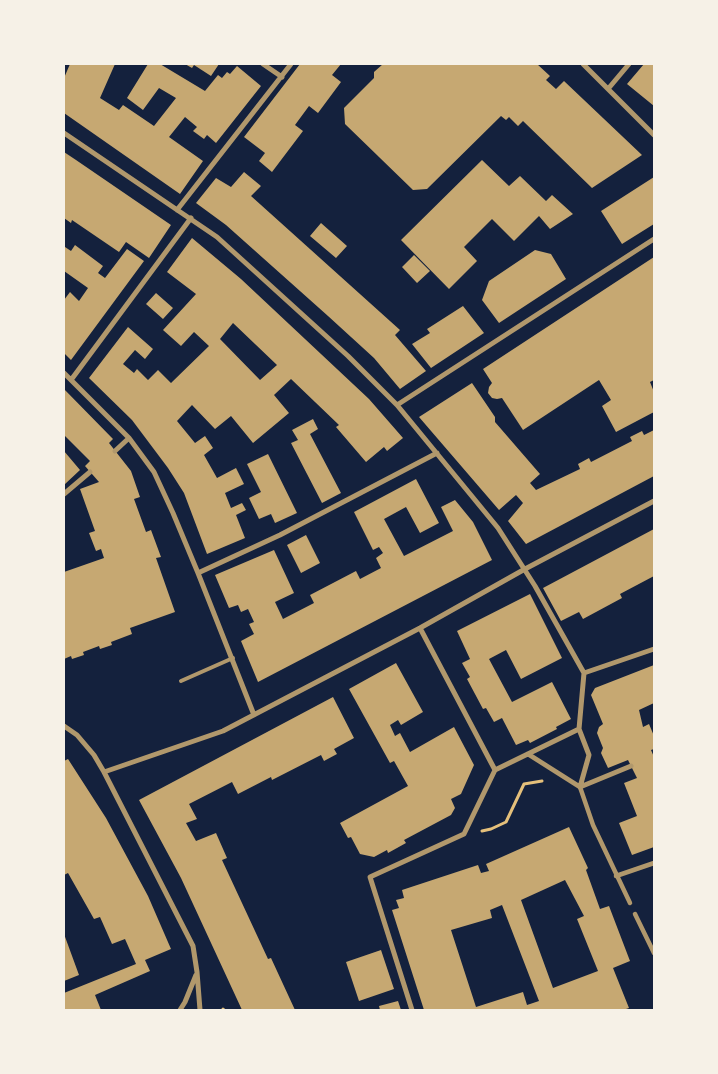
<!DOCTYPE html>
<html>
<head>
<meta charset="utf-8">
<style>
	body { margin:0 }
	#map { position:relative; width:718px; height:1074px; overflow:hidden; background:#14213d; font-family:Manrope,sans-serif }
	canvas { display:block }
	.frame { position:absolute; inset:0; border:65px solid #f6f1e7; pointer-events:none }
</style>
</head>
<body>
<div id="map">
<canvas width="718" height="1074"></canvas>
<div class="frame"></div>
</div>
<script>
const context = document.querySelector('canvas').getContext('2d');
context.lineJoin = 'round';
function paint(path, color) { context.fillStyle = color; context.fill(path, 'evenodd'); }
const shape = rows => new Path2D(rows.map(r => 'M' + r).join(''));
function stroke(path, color, width, dash) { context.strokeStyle = color; context.lineWidth = width; context.lineCap = dash ? 'butt' : 'round'; context.setLineDash(dash || []); context.stroke(path); }
paint(shape([
	[70,64,115,64,100,98,119,110,123,105,154,126,176,98,159,88,143,110,127,98,148,64,160,64,205,91,218,75,222,78,227,72,230,74,237,66,261,86,216,143,207,135,204,139,193,131,197,127,185,117,169,137,203,161,180,194,64,113,64,78],
	[185,64,219,64,211,76,194,65,192,68],
	[300,64,341,64,332,75,341,82,318,113,309,106,295,125,303,131,272,172,259,161,265,153,244,137],
	[383,64,537,64,550,76,546,80,556,89,564,81,642,155,592,188,523,121,518,126,509,117,506,120,501,116,427,189,413,190,345,124,344,108,374,78,374,72],
	[644,64,654,64,654,106,627,84],
	[64,152,76,160,171,225,149,258,126,242,119,252,72,220,71,223,64,218,64,205,65,203,64,202],
	[482,160,509,186,520,176,546,201,552,195,573,214,550,229,539,216,514,241,492,219,464,247,477,261,449,289,401,240],
	[244,172,261,186,251,196,400,330,395,335,426,371,400,389,374,358,328,316,226,225,196,203,216,178,231,187],
	[654,177,654,224,622,244,601,211],
	[321,223,347,246,336,258,310,236],
	[192,238,241,279,369,399,403,438,387,451,384,447,366,462,336,427,339,425,291,379,274,395,289,413,253,443,231,416,215,429,192,405,177,421,195,443,205,436,213,448,204,455,217,478,236,468,244,484,225,493,231,508,242,503,246,510,236,515,245,538,207,554,184,493,168,468,132,420,89,378,128,327,153,349,145,359,135,350,123,364,134,373,137,369,148,380,158,370,171,383,209,346,194,332,181,346,163,330,196,294,167,272],
	[233,323,277,365,260,380,220,339],
	[75,245,103,266,98,273,105,278,127,249,144,261,71,360,64,353,64,300,70,292,79,301,88,288,64,271,64,248,65,247,71,251],
	[535,250,551,254,566,279,499,323,482,300,489,281],
	[414,255,430,271,417,283,402,267],
	[654,257,654,380,650,382,654,392,654,412,616,432,602,406,611,400,599,380,523,430,502,398,497,399,492,398,488,393,489,387,492,383,483,369],
	[156,293,173,308,163,319,146,304],
	[463,306,484,333,431,368,412,344,430,333,427,329],
	[472,383,495,417,495,422,540,474,530,483,536,490,580,469,578,464,589,458,591,462,632,441,630,437,642,431,644,435,654,430,654,476,526,544,508,521,523,503,516,495,499,510,419,417],
	[64,389,113,439,109,443,131,471,140,497,134,499,146,532,151,530,161,557,156,558,175,612,130,628,132,634,111,642,112,645,100,649,99,646,83,652,84,655,72,659,71,656,64,659,64,572,104,558,101,549,96,551,89,533,95,531,80,489,99,482,85,466,90,461,65,436,64,437],
	[313,419,318,429,310,434,341,493,322,503,291,443,298,440,292,430],
	[64,451,80,470,64,485],
	[268,454,297,513,275,523,271,514,259,519,249,498,261,492,247,464],
	[416,479,439,523,420,533,406,507,384,519,404,556,453,531,441,507,455,500,473,522,492,560,258,682,241,641,254,634,249,624,254,622,248,609,241,612,238,605,229,608,215,575,274,550,294,593,275,602,283,619,314,603,310,595,356,571,360,579,381,568,376,558,383,553,379,547,373,550,354,512],
	[654,529,654,576,620,594,622,598,583,619,579,612,561,621,543,588],
	[306,535,320,563,301,573,287,545],
	[530,594,562,658,521,679,506,650,489,659,512,702,552,682,571,719,556,727,557,729,530,743,528,740,516,745,502,718,494,722,486,708,483,709,467,679,470,677,462,663,470,659,457,631],
	[396,663,423,712,401,725,398,720,390,725,395,736,400,733,410,752,454,727,474,765,461,794,451,799,455,808,451,815,404,840,406,843,388,853,387,850,374,857,360,854,351,837,348,838,340,823,408,786,394,761,390,763,349,689],
	[654,665,654,703,639,710,643,727,649,724,654,736,654,749,651,750,654,757,654,847,632,855,619,823,637,816,624,783,637,778,628,760,608,768,601,753,603,748,597,733,599,727,603,724,591,695,595,688],
	[333,697,354,738,334,749,337,754,324,761,321,755,272,780,271,777,238,794,232,782,189,804,197,819,186,823,196,841,216,833,227,858,222,860,268,959,271,958,295,1010,242,1010,181,878,139,800],
	[68,759,106,818,148,896,171,949,145,960,150,971,95,995,101,1010,64,1010,64,993,136,964,125,939,112,944,100,917,94,919,68,873,64,875,64,761],
	[569,827,588,868,586,870,600,909,609,906,630,961,613,968,629,1008,623,1010,424,1010,392,910,399,908,396,900,404,898,402,890,478,865,481,873,489,871,486,864],
	[565,880,584,916,577,919,598,971,553,988,521,900],
	[502,905,539,1001,527,1005,523,992,476,1007,451,930,492,918,490,910],
	[64,934,79,975,64,981],
	[381,950,394,989,359,1001,346,962],
	[398,1001,401,1010,380,1010,379,1006]
]), '#c6a872');
stroke(shape([
	[482,831,491,829,506,822,524,784,542,781],
	[223,1009,224,1010]
]), '#e5c07b', 3);
stroke(shape([
	[181,681,233,658]
]), '#b1986c', 4);
stroke(shape([
	[580,787,593,825,630,903],
	[616,876,654,863],
	[635,914,654,953]
]), '#b1986c', 4.5);
stroke(shape([
	[263,64,282,77],
	[583,64,654,135],
	[608,89,629,64],
	[64,133,217,237,348,356,397,405,498,528,535,586,584,673,579,729,589,755,580,787],
	[177,210,291,64],
	[64,373,129,438,154,472,173,513,198,573,254,715],
	[71,380,191,218],
	[397,405,654,239],
	[115,451,129,438],
	[64,494,90,472],
	[198,573,280,535,437,453],
	[584,673,654,649],
	[64,726,77,735,94,755,104,772,193,946,197,972,200,1010],
	[528,754,580,787],
	[495,770,579,729],
	[104,772,223,731,420,628,525,569,654,501],
	[580,787,631,766],
	[180,1010,185,1002,196,975],
	[412,1010,370,877,464,834,495,770,420,628]
]), '#b1986c', 5);
</script>
</body>
</html>
